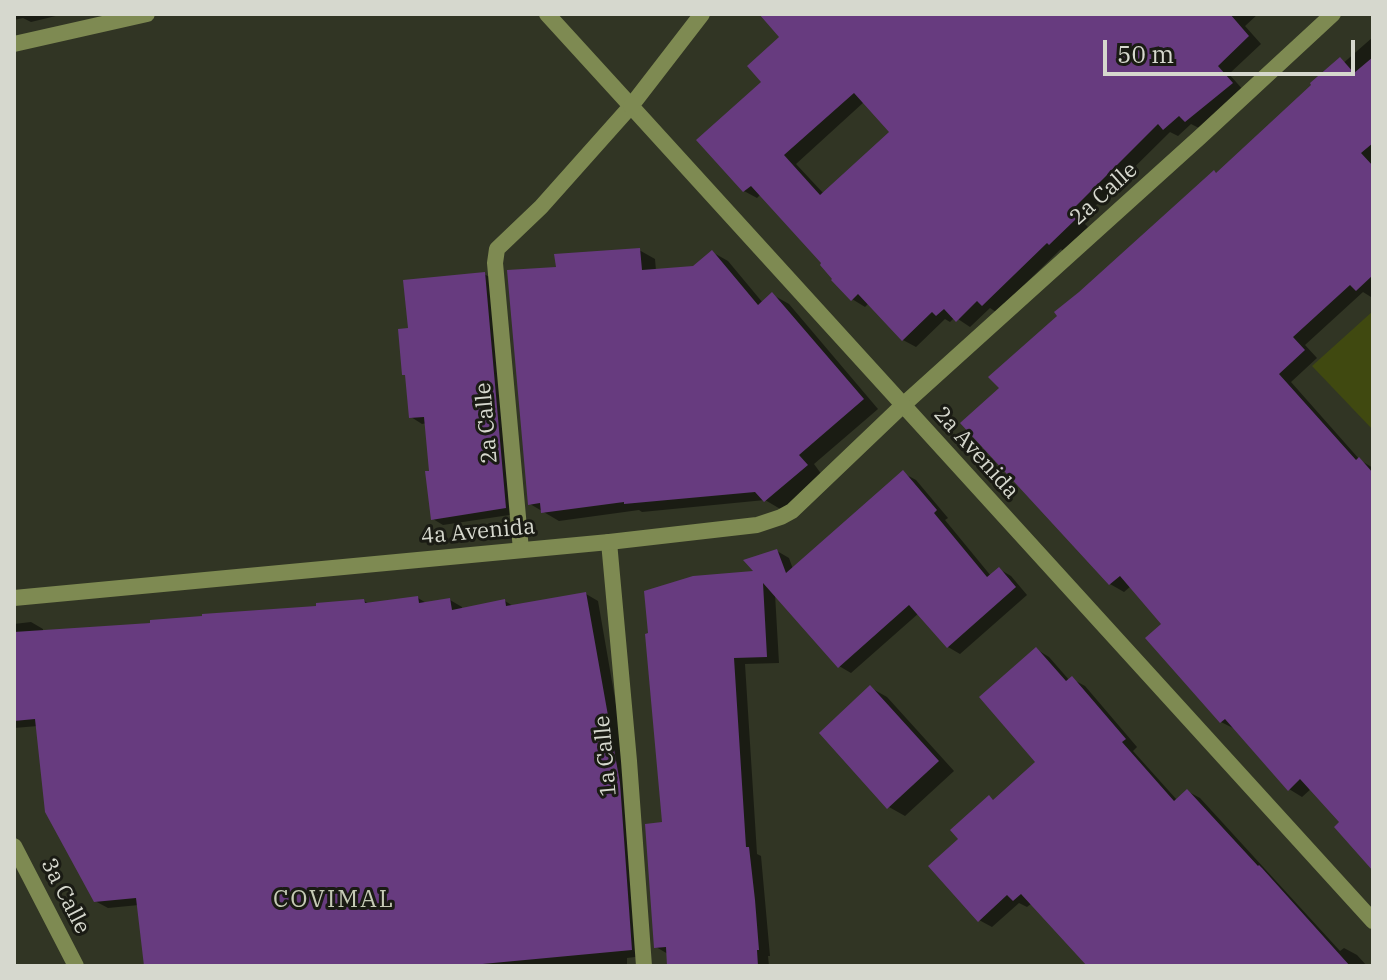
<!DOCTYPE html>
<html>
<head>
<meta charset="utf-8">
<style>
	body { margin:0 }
	#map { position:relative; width:1387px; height:980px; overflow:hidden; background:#313524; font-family:"IBM Plex Serif",serif }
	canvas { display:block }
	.frame { position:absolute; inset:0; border:16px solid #d6d8ce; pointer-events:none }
	.scale { position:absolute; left:1103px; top:40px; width:252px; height:36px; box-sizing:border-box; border:4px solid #d6d8ce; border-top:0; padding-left:10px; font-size:24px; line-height:28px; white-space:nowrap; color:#d6d8ce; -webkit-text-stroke:6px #1a1b14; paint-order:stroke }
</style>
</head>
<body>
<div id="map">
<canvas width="1387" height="980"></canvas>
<div class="frame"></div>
<div class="scale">50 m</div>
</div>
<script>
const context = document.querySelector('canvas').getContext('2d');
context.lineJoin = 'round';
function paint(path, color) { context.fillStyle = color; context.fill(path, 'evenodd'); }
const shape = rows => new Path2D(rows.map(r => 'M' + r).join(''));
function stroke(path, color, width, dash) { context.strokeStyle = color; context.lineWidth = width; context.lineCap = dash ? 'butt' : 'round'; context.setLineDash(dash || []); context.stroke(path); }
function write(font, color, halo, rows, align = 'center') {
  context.font = font + ' "IBM Plex Serif",serif'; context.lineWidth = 6; context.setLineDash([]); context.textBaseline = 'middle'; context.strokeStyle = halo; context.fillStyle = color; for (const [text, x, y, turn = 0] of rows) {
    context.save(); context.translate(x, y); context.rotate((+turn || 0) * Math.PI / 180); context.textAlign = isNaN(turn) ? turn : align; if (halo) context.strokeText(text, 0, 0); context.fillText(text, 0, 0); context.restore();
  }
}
paint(shape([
	[1373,311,1373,430,1312,366]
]), '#404910');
paint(shape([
	[14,14,64,14,31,22,23,18,14,20],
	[782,14,1258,14,1245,26,1261,44,1229,74,1244,91,1199,128,1191,124,1178,136,1170,132,1081,220,1088,227,1063,251,1061,249,996,312,990,308,970,327,955,317,950,322,945,319,916,347,903,340,869,303,865,307,852,299,824,264,761,194,757,198,744,191,763,82,782,37],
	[864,102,892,132,824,194,796,164],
	[1373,37,1373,295,1371,297,1363,292,1305,345,1317,358,1291,382,1360,460,1373,468,1373,868,1342,822,1312,788,1302,797,1289,789,1235,729,1221,722,1164,624,1131,586,1124,592,1110,584,1002,388,1217,174],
	[639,250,655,259,656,271,694,268,712,252,728,261,763,303,773,295,789,304,878,409,814,464,822,475,782,510,765,500,642,512,639,510,559,521,530,504,558,268],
	[484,274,495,280,516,514,443,525,433,519,427,423,422,424,411,417,410,330],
	[903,473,916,480,948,518,945,520,991,576,999,569,1011,576,1027,595,960,654,948,647,919,613,851,673,839,666,775,594,779,663,745,664,757,854,761,856,770,956,768,956,769,966,669,966,668,954,656,947,664,823,757,573,777,551,789,558,793,569],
	[586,594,598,601,631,791,643,956,627,958,627,966,146,966,139,905,108,908,95,901,38,726,14,728,14,624,31,622,43,629,43,632,91,629,318,607,364,601,370,604,418,598,428,604,450,600,462,607,462,610,505,601,513,606],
	[1036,649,1049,657,1070,681,1072,679,1085,686,1137,747,1133,751,1177,800,1187,791,1200,798,1340,951,1344,948,1357,955,1367,966,1089,966,1032,903,1027,907,1019,903,992,927,979,920,961,839,989,798,995,801,1038,762],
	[871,688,887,697,954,771,905,816,889,807]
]), '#0007');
paint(shape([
	[759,14,1230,14,1249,36,1218,66,1233,83,1185,122,1179,116,1163,130,1158,124,1070,212,1076,219,1049,245,1047,243,982,306,977,301,956,322,944,309,936,316,932,312,902,341,858,294,851,301,831,280,832,279,820,265,821,263,751,186,743,192,696,140,761,82,747,66,779,37],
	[854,93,889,132,820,195,784,155],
	[1340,57,1354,73,1373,57,1373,143,1361,153,1373,166,1373,275,1356,291,1350,285,1293,337,1305,350,1279,374,1356,460,1359,457,1373,473,1373,871,1334,827,1339,822,1300,779,1288,791,1225,719,1220,723,1145,638,1161,624,1120,576,1109,585,960,423,999,388,988,377,1057,316,1054,312,1079,292,1214,170,1216,173,1311,85,1310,83],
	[640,248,642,270,693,266,712,250,758,305,772,292,864,399,799,455,808,465,764,502,755,492,624,504,624,502,541,513,540,503,528,505,507,270,556,267,554,254],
	[485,272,506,508,431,520,425,471,429,471,424,417,409,418,405,375,402,375,398,329,408,328,403,280],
	[903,470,937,510,934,513,987,577,999,567,1016,587,947,648,909,605,838,668,763,583,767,657,734,658,746,847,749,847,755,900,759,950,757,950,758,966,667,966,666,947,654,948,645,824,662,822,645,634,648,633,644,591,693,576,753,571,743,560,777,549,786,573],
	[586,592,620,783,632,950,461,966,144,966,136,898,94,902,45,812,35,719,14,721,14,632,150,623,150,620,202,616,202,614,316,606,316,603,364,599,365,603,418,596,419,603,450,598,452,610,505,599,506,606],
	[1036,647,1066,681,1072,676,1126,739,1122,742,1174,801,1187,789,1258,866,1259,865,1262,868,1350,966,1087,966,1021,894,1013,901,1007,895,978,922,928,866,958,839,950,830,989,795,993,800,1035,762,979,697],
	[870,685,939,761,887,809,819,733]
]), '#673b7f');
stroke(shape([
	[14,44,147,14],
	[902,406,1200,137,1333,14],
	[609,542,629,761,644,966],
	[521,550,495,263,497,249,541,207,631,106,547,14],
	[14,846,76,966]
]), '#7e8a52', 16);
stroke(shape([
	[702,14,631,106,1373,921],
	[14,598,609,542,757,525,781,517,792,511,902,406]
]), '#7e8a52', 16);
write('22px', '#d6d8ce', '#1a1b14', [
	["2a Calle",1104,194,-42],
	["2a Calle",487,423,-95],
	["2a Avenida",976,453,48],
	["4a Avenida",478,532,-5],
	["1a Calle",606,756,-95],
	["3a Calle",65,896,63]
]);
context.letterSpacing = '2px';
write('24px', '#c5cab5', '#1a1b14', [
	["COVIMAL",334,900]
]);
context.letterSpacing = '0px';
</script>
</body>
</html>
